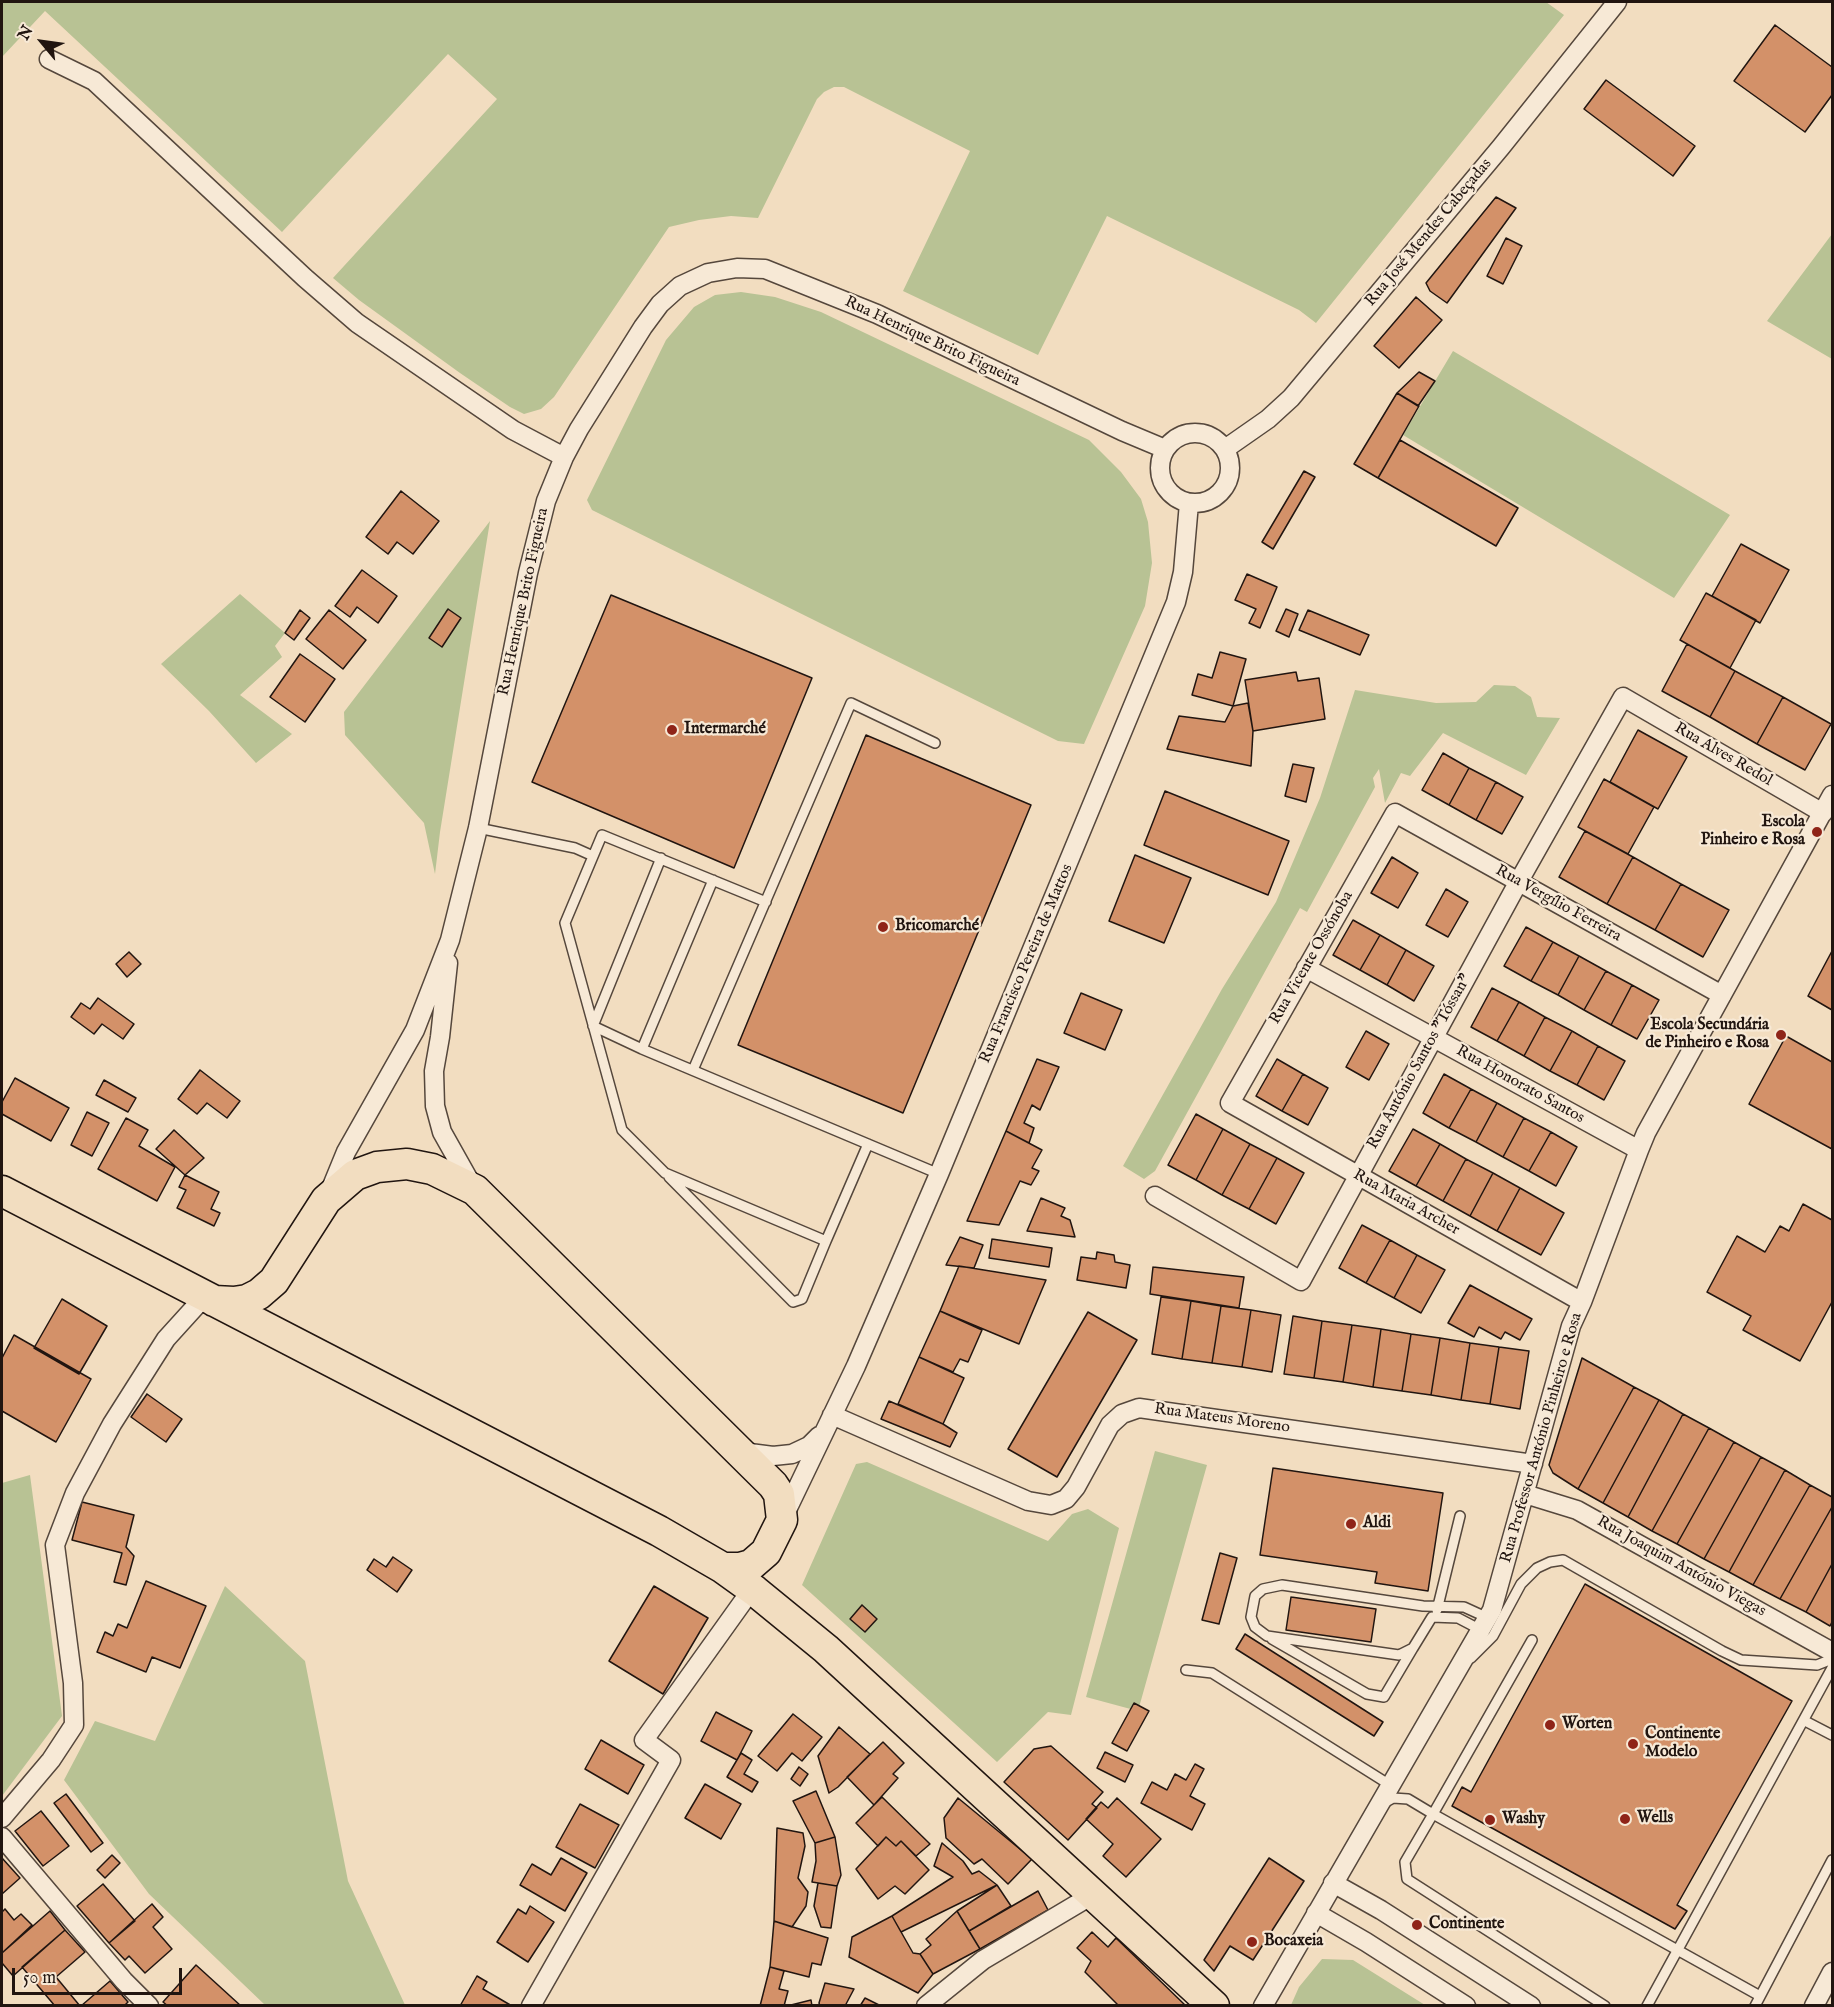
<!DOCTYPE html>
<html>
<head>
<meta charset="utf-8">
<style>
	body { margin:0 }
	#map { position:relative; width:1834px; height:2007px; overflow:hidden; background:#f2ddc0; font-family:"IM FELL English",serif }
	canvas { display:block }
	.frame { position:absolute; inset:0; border:3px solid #211510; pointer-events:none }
	.north { position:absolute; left:12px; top:12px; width:60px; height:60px; -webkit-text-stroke:4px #f7e9d6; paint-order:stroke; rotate:299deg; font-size:16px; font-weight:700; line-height:24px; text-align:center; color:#211510 }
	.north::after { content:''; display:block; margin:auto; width:21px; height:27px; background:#211510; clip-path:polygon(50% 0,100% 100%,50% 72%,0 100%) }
	.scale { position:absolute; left:12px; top:1968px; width:170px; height:27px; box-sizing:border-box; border:3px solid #211510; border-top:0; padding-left:8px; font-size:18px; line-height:21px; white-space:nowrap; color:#211510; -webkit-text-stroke:4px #f7e9d6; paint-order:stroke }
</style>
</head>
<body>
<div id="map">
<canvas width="1834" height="2007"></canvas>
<div class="frame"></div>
<div class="north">N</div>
<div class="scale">50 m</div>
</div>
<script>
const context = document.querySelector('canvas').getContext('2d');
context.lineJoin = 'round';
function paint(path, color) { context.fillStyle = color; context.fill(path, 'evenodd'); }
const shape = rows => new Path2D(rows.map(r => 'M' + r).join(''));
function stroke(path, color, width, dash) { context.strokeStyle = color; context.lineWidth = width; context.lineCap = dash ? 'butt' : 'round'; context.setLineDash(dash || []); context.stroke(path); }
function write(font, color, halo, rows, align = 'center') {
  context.font = font + ' "IM FELL English",serif'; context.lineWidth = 4.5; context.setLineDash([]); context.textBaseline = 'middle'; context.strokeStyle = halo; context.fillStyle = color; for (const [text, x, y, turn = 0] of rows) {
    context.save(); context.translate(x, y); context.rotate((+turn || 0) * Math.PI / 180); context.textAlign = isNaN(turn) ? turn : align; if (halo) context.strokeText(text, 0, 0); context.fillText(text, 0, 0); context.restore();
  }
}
paint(shape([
	[2,2,1546,2,1564,15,1316,323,1299,310,1107,216,1038,355,903,291,970,151,844,87,834,87,824,92,817,99,758,218,731,216,699,220,669,227,554,397,541,409,524,414,510,407,460,373,359,300,333,278,497,99,448,54,282,232,45,11,2,57],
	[1832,234,1832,359,1767,321],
	[741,292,775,297,821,312,1089,440,1121,472,1141,499,1148,522,1152,563,1145,606,1084,744,1058,741,592,510,587,500,666,340,694,307,715,295],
	[1453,351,1730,515,1674,598,1403,435],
	[490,521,440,832,435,874,424,823,345,735,344,712],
	[240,594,285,633,275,646,282,657,240,695,292,734,256,763,209,711,161,664],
	[1494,685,1515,686,1531,697,1537,717,1560,718,1526,775,1443,733,1410,776,1401,773,1385,803,1379,769,1373,778,1375,787,1307,912,1300,908,1155,1171,1144,1179,1123,1166,1222,989,1276,902,1320,798,1355,690,1436,703,1476,702],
	[1155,1451,1207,1465,1138,1711,1086,1697],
	[867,1462,1048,1541,1072,1514,1088,1509,1119,1528,1071,1715,1048,1712,997,1762,802,1585,856,1464],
	[30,1475,62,1716,2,1796,2,1483],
	[225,1586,305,1661,348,1881,405,2005,265,2005,149,1894,64,1780,95,1721,155,1741],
	[1322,1959,1353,1960,1425,2005,1291,2005,1299,1987]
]), '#b8c294');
const building = shape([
	[1775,25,1832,67,1832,95,1805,132,1734,81,1775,25],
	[1606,80,1695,146,1673,176,1584,109,1606,80],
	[1496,197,1516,208,1447,303,1430,291,1426,283,1496,197],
	[1506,238,1522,246,1503,284,1487,276,1506,238],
	[1416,297,1442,320,1399,368,1374,346,1416,297],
	[1419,372,1435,381,1418,406,1397,393,1419,372],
	[1397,393,1419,406,1378,478,1354,464,1397,393],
	[1400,440,1518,508,1496,546,1378,478,1400,440],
	[1304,471,1315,477,1273,549,1262,542,1304,471],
	[401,491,439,521,413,554,397,542,388,554,366,537,401,491],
	[1741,544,1789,570,1760,623,1712,596,1741,544],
	[362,570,397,596,378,623,357,607,350,617,335,606,362,570],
	[1247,574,1277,587,1260,628,1249,623,1256,609,1235,600,1247,574],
	[1706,593,1756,620,1730,668,1680,640,1706,593],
	[611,595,812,678,734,868,532,782,611,595],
	[448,609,461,618,442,647,429,638,448,609],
	[1286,609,1298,614,1289,637,1276,631,1286,609],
	[300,610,310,618,294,640,285,633,300,610],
	[329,610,366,640,343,669,306,639,329,610],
	[1308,610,1369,635,1360,655,1299,630,1308,610],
	[1687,644,1735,671,1710,717,1662,691,1687,644],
	[1220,652,1246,659,1233,706,1192,695,1198,674,1212,678,1220,652],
	[300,654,335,679,305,722,270,697,300,654],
	[1735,671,1783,697,1757,744,1710,717,1735,671],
	[1296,672,1298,681,1319,678,1325,719,1253,731,1245,680,1296,672],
	[1783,697,1831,724,1805,770,1757,744,1783,697],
	[1248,703,1253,731,1251,766,1167,749,1179,716,1225,722,1233,706,1248,703],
	[1638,730,1687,757,1658,809,1610,782,1638,730],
	[866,735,1031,805,903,1113,738,1045,866,735],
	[1443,753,1469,768,1449,805,1422,790,1443,753],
	[1293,764,1314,768,1306,802,1285,796,1293,764],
	[1469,768,1496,782,1476,820,1449,805,1469,768],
	[1604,779,1654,807,1628,854,1578,827,1604,779],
	[1496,782,1523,797,1502,834,1476,820,1496,782],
	[1165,791,1289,841,1268,895,1144,845,1165,791],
	[1585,831,1633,857,1607,904,1559,877,1585,831],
	[1135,855,1191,878,1164,943,1109,921,1135,855],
	[1392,857,1418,873,1398,908,1371,893,1392,857],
	[1633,857,1681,884,1655,930,1607,904,1633,857],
	[1681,884,1729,910,1703,957,1655,930,1681,884],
	[1446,889,1468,902,1448,937,1426,925,1446,889],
	[1353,920,1380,935,1360,970,1333,955,1353,920],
	[1526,927,1553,942,1531,981,1504,966,1526,927],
	[1380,935,1406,950,1387,985,1360,970,1380,935],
	[1553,942,1579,956,1558,995,1531,981,1553,942],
	[1406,950,1434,966,1414,1001,1387,985,1406,950],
	[1832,951,1832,1010,1808,996,1832,951],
	[129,952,141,964,127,977,116,964,129,952],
	[1579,956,1606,971,1584,1010,1558,995,1579,956],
	[1606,971,1632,985,1611,1025,1584,1010,1606,971],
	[1632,985,1659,1000,1637,1039,1611,1025,1632,985],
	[1492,988,1519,1002,1497,1041,1471,1027,1492,988],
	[1081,993,1122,1010,1105,1050,1064,1033,1081,993],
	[98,998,134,1024,123,1039,102,1024,94,1034,71,1017,81,1003,90,1009,98,998],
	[1519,1002,1545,1017,1524,1056,1497,1041,1519,1002],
	[1545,1017,1572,1031,1550,1071,1524,1056,1545,1017],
	[1366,1031,1389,1044,1369,1080,1346,1067,1366,1031],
	[1572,1031,1598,1046,1577,1085,1550,1071,1572,1031],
	[1786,1036,1832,1062,1832,1149,1749,1104,1786,1036],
	[1598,1046,1625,1061,1604,1100,1577,1085,1598,1046],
	[1037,1059,1059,1067,1040,1110,1032,1105,1024,1123,1034,1128,1029,1143,1006,1131,1037,1059],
	[1277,1059,1303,1074,1282,1111,1256,1096,1277,1059],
	[200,1070,240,1101,227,1118,207,1103,197,1114,178,1099,200,1070],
	[1303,1074,1328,1088,1308,1125,1282,1111,1303,1074],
	[1444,1074,1471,1089,1449,1128,1423,1113,1444,1074],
	[15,1078,69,1108,51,1141,2,1114,2,1102,15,1078],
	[104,1080,136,1098,128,1112,96,1095,104,1080],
	[1471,1089,1497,1103,1476,1142,1449,1128,1471,1089],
	[1497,1103,1524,1118,1503,1157,1476,1142,1497,1103],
	[87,1112,109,1123,92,1156,71,1145,87,1112],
	[1196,1114,1223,1129,1196,1180,1168,1165,1196,1114],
	[126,1118,148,1130,139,1146,175,1167,157,1201,98,1169,126,1118],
	[1524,1118,1551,1132,1529,1171,1503,1157,1524,1118],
	[1223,1129,1250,1144,1222,1195,1196,1180,1223,1129],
	[1413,1129,1440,1144,1416,1186,1389,1171,1413,1129],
	[174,1130,204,1158,185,1175,156,1149,174,1130],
	[1006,1131,1042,1150,1032,1168,1039,1171,1031,1185,1020,1181,999,1225,967,1221,1006,1131],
	[1551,1132,1577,1147,1556,1186,1529,1171,1551,1132],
	[1250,1144,1277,1158,1249,1209,1222,1195,1250,1144],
	[1440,1144,1466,1159,1443,1201,1416,1186,1440,1144],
	[1277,1158,1304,1173,1276,1224,1249,1209,1277,1158],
	[1466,1159,1493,1173,1470,1216,1443,1201,1466,1159],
	[1493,1173,1520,1188,1497,1231,1470,1216,1493,1173],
	[185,1175,219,1192,211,1209,220,1213,214,1226,177,1208,186,1190,179,1187,185,1175],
	[1520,1188,1564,1213,1541,1255,1497,1231,1520,1188],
	[1041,1198,1065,1208,1061,1216,1070,1220,1075,1237,1027,1231,1041,1198],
	[1803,1204,1832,1220,1832,1302,1800,1361,1743,1330,1751,1316,1707,1292,1737,1236,1765,1252,1780,1226,1789,1231,1803,1204],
	[1362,1225,1390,1240,1366,1283,1339,1268,1362,1225],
	[960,1237,983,1245,974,1268,946,1265,960,1237],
	[992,1239,1052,1248,1049,1267,989,1258,992,1239],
	[1390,1240,1417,1255,1394,1298,1366,1283,1390,1240],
	[1097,1252,1114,1255,1115,1262,1130,1265,1126,1288,1077,1280,1081,1257,1096,1259,1097,1252],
	[1417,1255,1445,1270,1421,1313,1394,1298,1417,1255],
	[959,1266,1046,1280,1019,1344,940,1311,959,1266],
	[1153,1267,1244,1277,1239,1308,1150,1294,1153,1267],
	[1470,1285,1532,1319,1520,1340,1505,1332,1501,1339,1479,1327,1474,1337,1448,1323,1470,1285],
	[1161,1297,1191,1301,1182,1359,1152,1354,1161,1297],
	[62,1299,107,1326,79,1374,34,1348,62,1299],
	[1191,1301,1221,1306,1212,1363,1182,1359,1191,1301],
	[1221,1306,1251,1310,1242,1367,1212,1363,1221,1306],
	[1251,1310,1281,1315,1272,1372,1242,1367,1251,1310],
	[940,1311,982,1330,968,1362,960,1359,953,1372,919,1357,940,1311],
	[1088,1312,1137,1340,1057,1477,1008,1449,1088,1312],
	[1293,1316,1322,1321,1314,1378,1284,1374,1293,1316],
	[1322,1321,1352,1325,1343,1382,1314,1378,1322,1321],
	[1352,1325,1381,1329,1373,1387,1343,1382,1352,1325],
	[1381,1329,1411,1334,1402,1391,1373,1387,1381,1329],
	[1411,1334,1440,1338,1431,1395,1402,1391,1411,1334],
	[14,1335,91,1379,56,1442,2,1411,2,1358,14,1335],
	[1440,1338,1470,1343,1461,1400,1431,1395,1440,1338],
	[1470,1343,1499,1347,1490,1404,1461,1400,1470,1343],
	[1499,1347,1529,1351,1520,1409,1490,1404,1499,1347],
	[919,1357,964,1378,943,1424,898,1404,919,1357],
	[1582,1358,1634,1387,1578,1489,1553,1473,1549,1465,1582,1358],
	[1634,1387,1659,1400,1603,1503,1578,1489,1634,1387],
	[147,1394,182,1419,166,1442,131,1417,147,1394],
	[1659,1400,1683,1414,1628,1517,1603,1503,1659,1400],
	[889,1401,943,1424,957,1433,950,1447,881,1419,889,1401],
	[1683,1414,1709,1428,1652,1531,1628,1517,1683,1414],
	[1709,1428,1734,1442,1677,1544,1652,1531,1709,1428],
	[1734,1442,1761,1457,1704,1559,1677,1544,1734,1442],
	[1761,1457,1785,1470,1729,1572,1704,1559,1761,1457],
	[1273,1468,1443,1493,1428,1591,1375,1583,1377,1572,1260,1555,1273,1468],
	[1785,1470,1810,1485,1753,1585,1729,1572,1785,1470],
	[1810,1485,1832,1497,1832,1507,1780,1599,1753,1585,1810,1485],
	[82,1502,134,1515,126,1547,134,1556,126,1585,114,1582,122,1553,72,1540,82,1502],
	[1832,1507,1832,1564,1806,1612,1780,1599,1832,1507],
	[1220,1553,1237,1558,1219,1624,1202,1620,1220,1553],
	[393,1557,412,1570,397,1592,367,1570,374,1559,386,1567,393,1557],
	[1832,1564,1832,1622,1830,1626,1806,1612,1832,1564],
	[146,1581,206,1606,180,1668,152,1657,146,1672,97,1652,105,1632,113,1636,118,1624,127,1628,146,1581],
	[1585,1584,1792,1701,1677,1905,1687,1911,1675,1929,1452,1806,1462,1787,1471,1792,1585,1584],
	[654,1586,708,1618,663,1694,609,1661,654,1586],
	[1291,1597,1376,1609,1371,1642,1286,1630,1291,1597],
	[862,1605,877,1619,865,1632,850,1619,862,1605],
	[1245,1634,1383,1722,1374,1736,1236,1649,1245,1634],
	[1134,1703,1149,1711,1127,1751,1112,1743,1134,1703],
	[716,1712,752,1731,737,1760,701,1741,716,1712],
	[793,1714,822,1737,802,1761,792,1753,777,1771,758,1756,793,1714],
	[839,1727,870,1754,838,1787,829,1793,818,1756,839,1727],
	[601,1740,644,1765,628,1794,585,1769,601,1740],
	[883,1742,904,1763,893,1774,898,1778,874,1805,847,1777,883,1742],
	[1051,1746,1103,1792,1092,1804,1097,1808,1068,1840,1004,1782,1034,1749,1051,1746],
	[1105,1752,1133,1765,1125,1782,1097,1768,1105,1752],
	[741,1753,752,1760,744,1774,758,1782,752,1792,727,1777,741,1753],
	[1195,1764,1204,1769,1190,1796,1205,1804,1192,1830,1141,1803,1152,1782,1167,1790,1175,1774,1186,1780,1195,1764],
	[799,1767,808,1774,800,1786,791,1779,799,1767],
	[705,1784,741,1804,721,1839,685,1818,705,1784],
	[816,1791,835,1837,815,1843,793,1801,816,1791],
	[66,1794,103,1843,91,1852,54,1803,66,1794],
	[882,1797,930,1844,916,1856,901,1841,896,1846,886,1837,878,1846,856,1823,882,1797],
	[958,1798,1032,1859,1008,1884,982,1859,974,1864,946,1838,944,1818,958,1798],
	[1117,1798,1161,1839,1126,1877,1103,1856,1113,1844,1086,1819,1101,1802,1108,1808,1117,1798],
	[580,1804,619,1825,595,1868,556,1847,580,1804],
	[41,1811,69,1846,43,1866,15,1831,41,1811],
	[777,1828,803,1833,805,1846,798,1878,808,1892,806,1906,792,1927,774,1921,777,1828],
	[835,1837,841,1875,837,1886,812,1882,816,1861,815,1843,835,1837],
	[886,1837,896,1846,901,1841,929,1870,905,1894,895,1886,878,1899,856,1869,886,1837],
	[942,1843,963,1861,972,1874,979,1871,997,1885,901,1932,892,1916,953,1877,934,1866,942,1843],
	[112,1855,120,1863,105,1878,97,1870,112,1855],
	[2,1858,20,1878,2,1894,2,1858],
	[561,1858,587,1873,565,1911,520,1885,532,1864,551,1875,561,1858],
	[1269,1858,1304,1881,1253,1960,1230,1946,1214,1971,1204,1960,1269,1858],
	[818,1883,837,1886,831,1928,821,1927,814,1906,818,1883],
	[103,1884,135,1921,109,1943,77,1906,103,1884],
	[997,1885,1011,1906,969,1931,957,1911,997,1885],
	[1038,1891,1048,1910,980,1949,969,1931,1038,1891],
	[152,1904,163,1917,153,1927,172,1949,145,1973,129,1956,125,1960,109,1943,152,1904],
	[530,1906,554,1922,528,1962,497,1942,518,1909,526,1914,530,1906],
	[5,1909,14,1920,21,1914,32,1925,2,1953,2,1912,5,1909],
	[50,1911,65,1930,13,1976,2,1963,2,1953,50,1911],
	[957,1911,980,1949,933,1974,920,1954,931,1945,926,1939,957,1911],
	[892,1916,913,1953,920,1954,933,1974,918,1993,849,1957,852,1937,892,1916],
	[774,1921,828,1938,821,1965,812,1963,809,1977,770,1967,774,1921],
	[65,1930,85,1952,56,1977,80,2006,55,2006,22,1967,65,1930],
	[1092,1932,1108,1947,1116,1938,1186,2006,1119,2006,1085,1972,1091,1961,1077,1948,1092,1932],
	[196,1965,241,2006,168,2006,163,2002,196,1965],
	[770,1967,784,1971,779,1989,788,1991,784,2006,760,2006,770,1967],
	[477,1976,487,1982,483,1989,512,2006,460,2006,477,1976],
	[110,1981,128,2002,124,2006,81,2006,110,1981],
	[825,1983,854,1989,845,2006,820,2006,819,2003,825,1983],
	[865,1998,881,2006,860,2006,865,1998],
	[811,2000,812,2006,791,2006,791,2005,811,2000]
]);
paint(building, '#d39169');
stroke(building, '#211510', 1.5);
const lane = shape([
	[478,828,575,848,593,856],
	[766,902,602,835,565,923,622,1130,665,1173,826,1241,868,1144],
	[593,1026,642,1049,939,1174],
	[593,1026,661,858],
	[642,1049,713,880],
	[693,1070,851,703,935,743],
	[669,1177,793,1302,802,1299,826,1241],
	[1437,1610,1460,1516],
	[1481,1630,1458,1618,1432,1617,1413,1648,1399,1655,1267,1636,1255,1627,1251,1617,1255,1596,1263,1589,1282,1585,1423,1606,1464,1607,1488,1618],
	[1272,1639,1367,1694,1384,1697,1413,1648],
	[1532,1640,1433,1814,1760,1996],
	[1471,1658,1493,1636,1521,1584,1537,1568,1550,1562,1563,1560,1722,1651,1741,1660,1817,1665,1832,1659],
	[1186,1670,1212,1673,1390,1785],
	[1805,1721,1832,1735],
	[1382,1804,1393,1798,1408,1799,1433,1814,1405,1862,1407,1879,1605,2006],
	[1647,2006,1832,1668],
	[1755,2006,1832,1860]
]);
const street = shape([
	[49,59,94,81,305,278,357,323,513,430,564,457],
	'1160 468a35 35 0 1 1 70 0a35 35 0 1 1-70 0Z',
	[1225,449,1268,419,1291,398,1501,147,1617,2],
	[448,963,440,1037,434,1071,435,1106,442,1132,474,1189],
	[1306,968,1639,1150],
	[330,1191,346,1152,415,1030,450,940,478,828,528,573,546,501,564,457,579,429,643,327,660,304,680,286,708,273,737,268,765,269,877,314,1122,431,1165,449],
	[1155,1196,1301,1281,1519,881,1623,697,1823,813],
	[1582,1302,1230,1103,1395,813,1722,995],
	[832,1415,1028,1501,1051,1505,1066,1499,1076,1487,1110,1425,1122,1414,1139,1408,1533,1464],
	[742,1452,773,1456,792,1454,809,1446,819,1436],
	[1525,1494,1577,1510,1832,1652],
	[784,1516,856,1366,939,1174,1176,602,1183,572,1189,503],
	[2,1818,51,1760,74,1725,73,1683,55,1545,75,1493,112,1424,166,1339,205,1296],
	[2,1837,124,1981,149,2006],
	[1333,1883,1381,1910,1531,2006],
	[1316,1913,1366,1942,1466,2006],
	[531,2006,671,1760,644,1740,752,1589],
	[926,2006,983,1960,1094,1894],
	[1263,2006,1492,1610,1571,1326,1582,1302,1639,1150,1646,1133,1832,795],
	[1814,2006,1832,1972]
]);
const primary = shape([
	[2,1191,659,1531,723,1568,755,1591,826,1649,1214,2006],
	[214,1301,234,1302,247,1300,259,1294,274,1281,326,1200,355,1175,377,1167,407,1164,432,1169,475,1190,773,1485,779,1494,782,1520,766,1552,751,1565,740,1568,723,1568]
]);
stroke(lane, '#55473c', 12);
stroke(street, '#55473c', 21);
stroke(primary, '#211510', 33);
stroke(lane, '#f7e9d6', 9);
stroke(street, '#f7e9d6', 18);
stroke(primary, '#f2ddc0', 30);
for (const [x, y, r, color] of [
	[672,730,6,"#8f2418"],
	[1817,832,6,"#8f2418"],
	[883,927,6,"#8f2418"],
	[1781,1035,6,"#8f2418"],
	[1351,1524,6,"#8f2418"],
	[1550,1725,6,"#8f2418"],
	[1633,1744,6,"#8f2418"],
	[1625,1819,6,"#8f2418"],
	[1490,1820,6,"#8f2418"],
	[1417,1925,6,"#8f2418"],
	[1252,1942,6,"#8f2418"]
]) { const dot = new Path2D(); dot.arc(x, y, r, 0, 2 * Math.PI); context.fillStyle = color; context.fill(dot); stroke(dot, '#f7e9d6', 2); }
write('16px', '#211510', '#f7e9d6', [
	["Rua José Mendes Cabeçadas",1429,233,-50],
	["Rua Henrique Brito Figueira",932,342,25],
	["Rua Henrique Brito Figueira",524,602,-78],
	["Rua Alves Redol",1723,755,30],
	["Rua Vergílio Ferreira",1558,904,29],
	["Rua Vicente Ossónoba",1312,958,-60],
	["Rua Francisco Pereira de Mattos",1027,964,-67],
	["Rua António Santos \"Tóssan\"",1420,1062,-61],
	["Rua Honorato Santos",1520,1085,29],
	["Rua Maria Archer",1406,1203,29],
	["Rua Mateus Moreno",1222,1419,8],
	["Rua Professor António Pinheiro e Rosa",1542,1438,-74],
	["Rua Joaquim António Viegas",1681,1567,29]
]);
write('bold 16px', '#211510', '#f7e9d6', [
	["Intermarché",684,730],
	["Escola",1805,823,"right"],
	["Pinheiro e Rosa",1805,841,"right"],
	["Bricomarché",895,927],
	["Escola Secundária",1769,1026,"right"],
	["de Pinheiro e Rosa",1769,1044,"right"],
	["Aldi",1363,1524],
	["Worten",1562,1725],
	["Continente",1645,1735],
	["Modelo",1645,1753],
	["Wells",1637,1819],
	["Washy",1502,1820],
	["Continente",1429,1925],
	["Bocaxeia",1264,1942]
], 'left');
</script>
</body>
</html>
